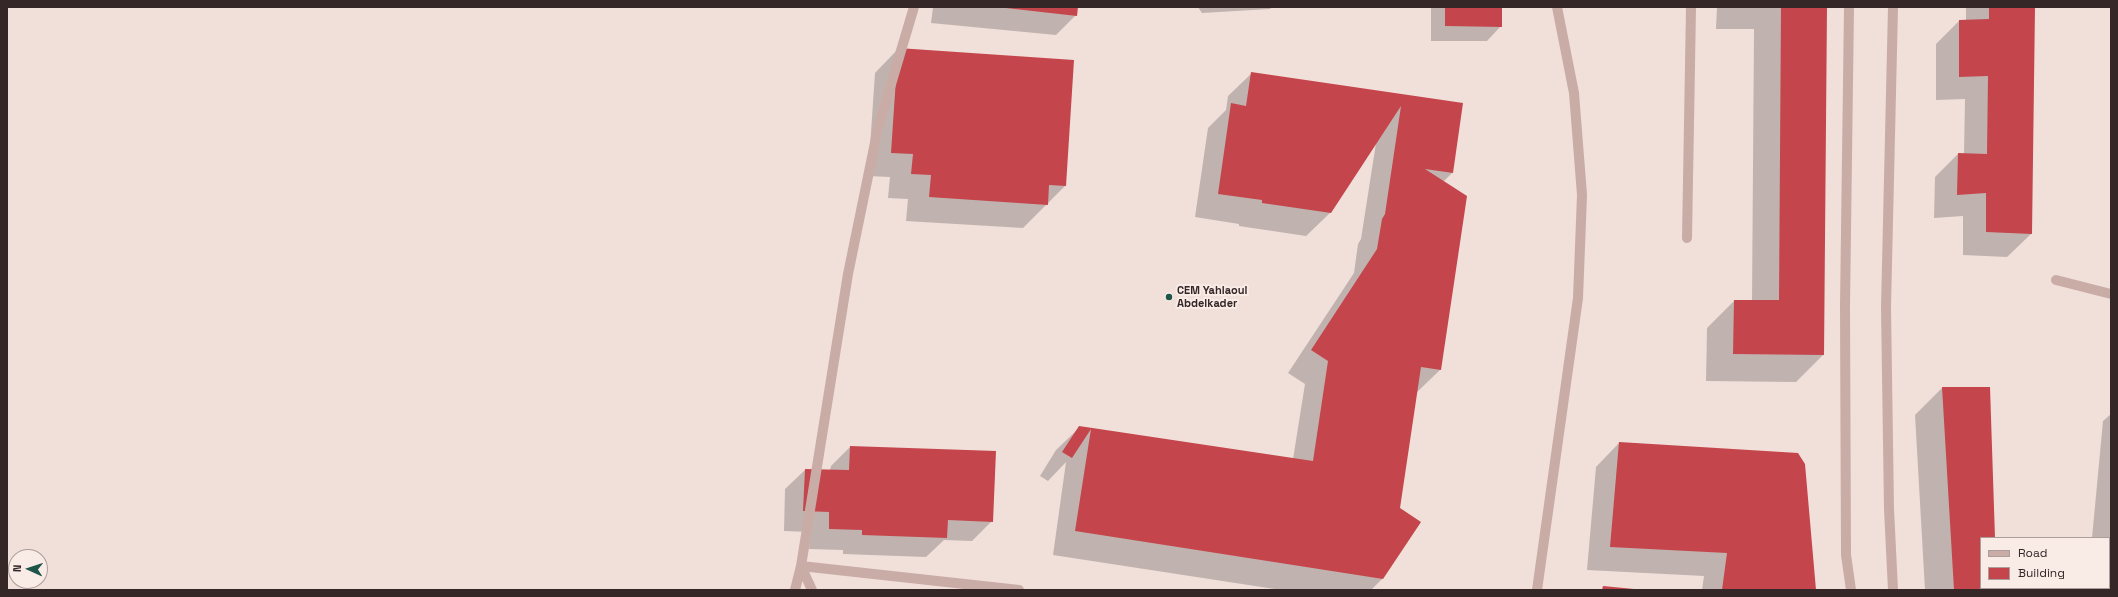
<!DOCTYPE html>
<html>
<head>
<meta charset="utf-8">
<style>
	body { margin:0 }
	#map { position:relative; width:2118px; height:597px; overflow:hidden; background:#f1dfda; font-family:"Space Grotesk",sans-serif }
	canvas { display:block }
	.frame { position:absolute; inset:0; border:8px solid #352727; pointer-events:none }
	.legend { position:absolute; left:1980px; top:537px; width:130px; height:52px; box-sizing:border-box; background:#f9ebe6; border:1px solid #ab9d9a; margin:0; padding:5px 7px; list-style:none; font-size:12px; color:#352727 }
	.legend li { display:flex; align-items:center; gap:8px; height:20px }
	.legend b { width:20px; border:1px solid #ab9d9a }
	.north { position:absolute; left:8px; top:549px; width:40px; height:40px; box-sizing:border-box; background:#f9ebe6; border:1px solid #ab9d9a; border-radius:50%; rotate:273deg; font-size:11px; font-weight:700; line-height:16px; text-align:center; color:#352727 }
	.north::after { content:''; display:block; margin:auto; width:14px; height:18px; background:#1d5549; clip-path:polygon(50% 0,100% 100%,50% 72%,0 100%) }
</style>
</head>
<body>
<div id="map">
<canvas width="2118" height="597"></canvas>
<div class="frame"></div>
<ul class="legend">
<li><b style="height:5px;background:#c9aca6"></b>Road</li>
<li><b style="height:11px;background:#c4454b"></b>Building</li>
</ul>
<div class="north">N</div>
</div>
<script>
const context = document.querySelector('canvas').getContext('2d');
context.lineJoin = 'round';
function paint(path, color) { context.fillStyle = color; context.fill(path, 'evenodd'); }
const shape = rows => new Path2D(rows.map(r => 'M' + r).join(''));
function stroke(path, color, width, dash) { context.strokeStyle = color; context.lineWidth = width; context.lineCap = dash ? 'butt' : 'round'; context.setLineDash(dash || []); context.stroke(path); }
function write(font, color, halo, rows, align = 'center') {
  context.font = font + ' "Space Grotesk",sans-serif'; context.lineWidth = 4; context.setLineDash([]); context.textBaseline = 'middle'; context.strokeStyle = halo; context.fillStyle = color; for (const [text, x, y, turn = 0] of rows) {
    context.save(); context.translate(x, y); context.rotate((+turn || 0) * Math.PI / 180); context.textAlign = isNaN(turn) ? turn : align; if (halo) context.strokeText(text, 0, 0); context.fillText(text, 0, 0); context.restore();
  }
}
paint(shape([
	[933,7,1077,7,1076,15,1056,35,931,23],
	[1198,7,1272,7,1270,9,1202,13],
	[1431,7,1501,7,1501,26,1487,41,1431,41],
	[1717,7,1826,7,1823,355,1796,382,1706,381,1707,328,1734,301,1752,301,1754,29,1716,29],
	[1966,7,2034,7,2031,234,2007,257,1963,255,1963,216,1934,218,1935,177,1958,154,1964,154,1965,99,1936,100,1936,44,1959,21,1966,20],
	[898,49,1065,186,1023,228,906,221,908,199,888,198,890,177,868,176,875,73],
	[1252,73,1462,104,1452,173,1443,182,1440,370,1416,393,1383,578,1371,590,1281,590,1053,555,1066,462,1048,481,1040,476,1056,450,1080,427,1293,459,1305,384,1288,373,1354,273,1358,244,1361,239,1376,143,1330,213,1306,236,1239,226,1239,224,1195,217,1208,128,1226,110,1228,96],
	[1942,388,1989,388,1994,538,1981,538,1981,588,1996,588,1996,590,1925,590,1915,415],
	[2111,414,2111,590,2087,590,2087,588,2109,588,2109,538,2092,538,2103,421],
	[1619,443,1815,590,1702,590,1704,576,1587,570,1596,467],
	[850,447,992,521,972,541,944,540,926,557,843,554,843,550,809,549,810,532,784,531,785,489,805,470,830,470,831,466]
]), '#0003');
paint(shape([
	[997,7,1078,7,1077,16],
	[1445,7,1502,7,1502,27,1445,26],
	[1781,7,1827,7,1824,355,1733,354,1734,300,1779,300],
	[1989,7,2035,7,2032,234,1986,232,1986,193,1957,195,1958,153,1987,154,1988,76,1959,77,1959,20,1989,19],
	[898,48,1074,60,1066,186,1049,185,1048,205,929,197,931,175,911,174,913,154,891,153],
	[1251,72,1463,103,1453,173,1425,169,1467,196,1441,370,1421,367,1400,508,1421,522,1383,579,1075,531,1091,429,1072,458,1062,452,1079,426,1313,461,1328,361,1311,350,1377,249,1382,219,1385,214,1401,106,1331,213,1262,203,1262,200,1218,194,1231,103,1246,106],
	[1942,387,1990,387,1995,538,1981,538,1981,588,1997,588,1997,590,1954,590],
	[1619,442,1798,453,1805,464,1816,590,1722,590,1727,553,1610,547],
	[850,446,996,451,993,522,948,520,947,538,862,535,862,530,829,529,829,512,803,511,805,469,849,470],
	[1603,586,1634,589,1634,590,1602,590]
]), '#c4454b');
stroke(shape([
	[1687,238,1691,7]
]), '#c9aca6', 10);
stroke(shape([
	[2056,280,2111,294],
	[795,590,801,566,848,274,878,128,914,7],
	[812,590,801,566,1019,590],
	[1537,590,1578,298,1582,195,1574,93,1557,7]
]), '#c9aca6', 10);
stroke(shape([
	[1849,7,1845,306,1846,555,1851,590],
	[1893,590,1889,509,1886,307,1893,7]
]), '#c9aca6', 10);
for (const [x, y, r, color] of [
	[1169,297,4,"#1d5549"]
]) { const dot = new Path2D(); dot.arc(x, y, r, 0, 2 * Math.PI); context.fillStyle = color; context.fill(dot); stroke(dot, '#f9ebe6', 1.5); }
write('bold 11px', '#352727', '#f9ebe6', [
	["CEM Yahiaoui",1177,291],
	["Abdelkader",1177,304]
], 'left');
</script>
</body>
</html>
